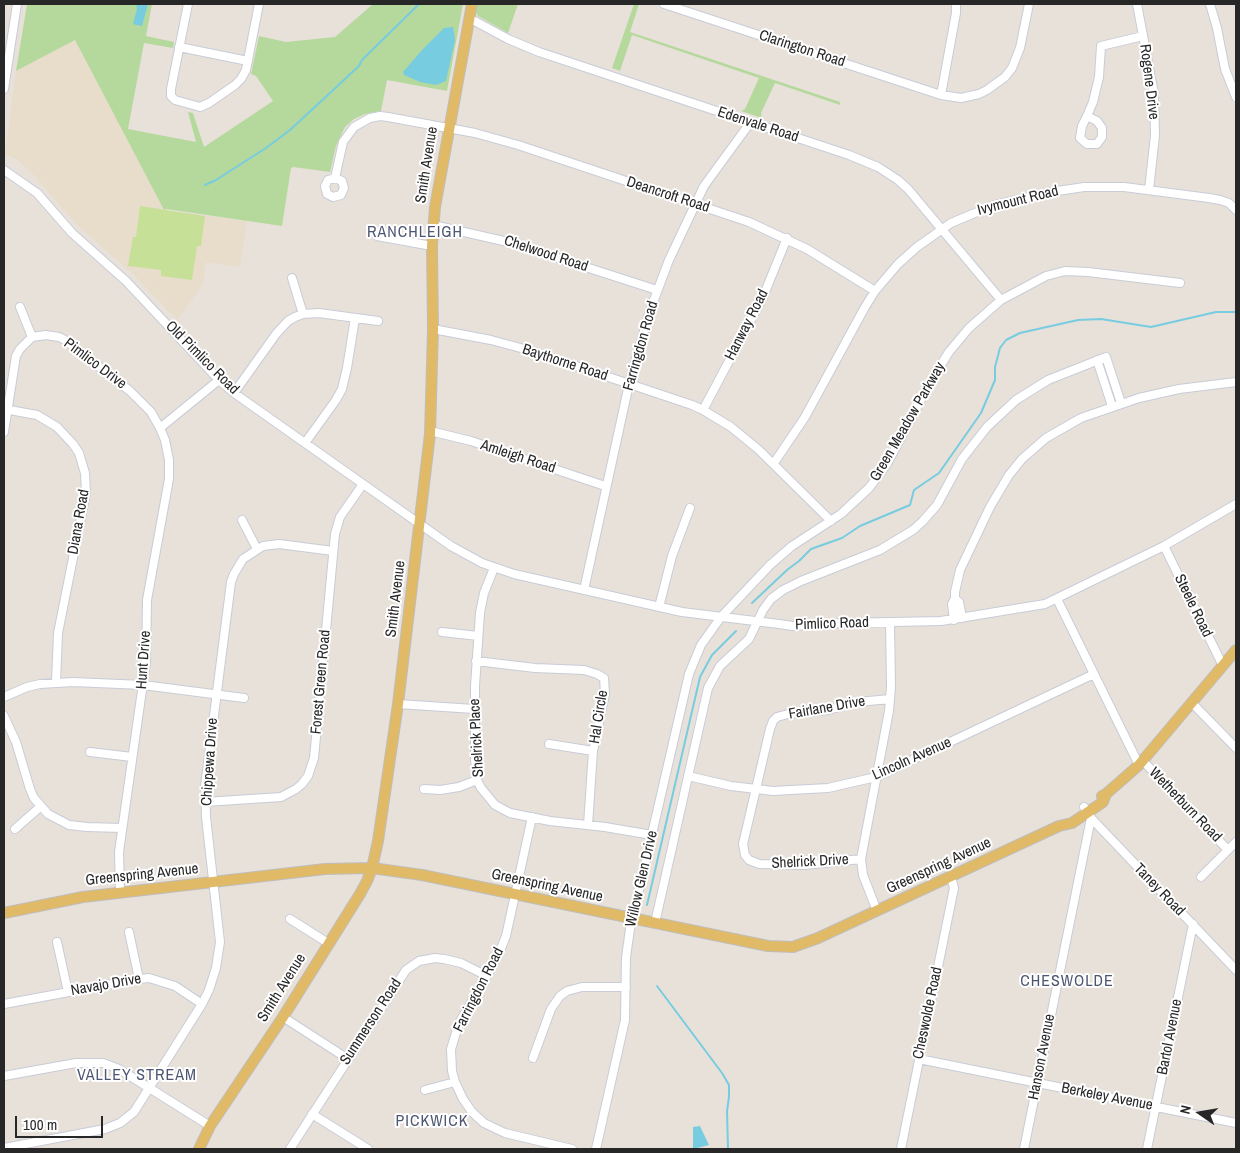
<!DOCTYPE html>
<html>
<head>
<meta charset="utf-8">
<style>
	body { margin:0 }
	#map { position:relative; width:1240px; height:1153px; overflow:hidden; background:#e8e1da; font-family:"Archivo Narrow",sans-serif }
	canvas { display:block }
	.frame { position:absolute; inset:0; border:5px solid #272727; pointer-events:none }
	.north { position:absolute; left:1175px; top:1088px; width:50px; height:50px; -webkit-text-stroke:4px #fff; paint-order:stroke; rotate:283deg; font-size:14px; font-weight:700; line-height:20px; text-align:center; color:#272727 }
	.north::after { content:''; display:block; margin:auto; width:18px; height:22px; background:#272727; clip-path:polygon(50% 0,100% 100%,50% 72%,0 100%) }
	.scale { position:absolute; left:15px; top:1116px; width:88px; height:22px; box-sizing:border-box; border:2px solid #272727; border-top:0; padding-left:6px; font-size:15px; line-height:18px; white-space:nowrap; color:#272727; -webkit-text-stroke:4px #fff; paint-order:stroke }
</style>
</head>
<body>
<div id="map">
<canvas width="1240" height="1153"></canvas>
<div class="frame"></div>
<div class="north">N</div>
<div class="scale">100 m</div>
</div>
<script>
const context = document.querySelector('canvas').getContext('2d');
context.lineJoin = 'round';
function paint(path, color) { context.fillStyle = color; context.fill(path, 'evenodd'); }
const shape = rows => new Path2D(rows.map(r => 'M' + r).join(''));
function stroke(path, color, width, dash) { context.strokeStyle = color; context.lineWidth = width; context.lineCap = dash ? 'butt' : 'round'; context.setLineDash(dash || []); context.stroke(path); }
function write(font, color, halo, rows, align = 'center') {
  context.font = font + ' "Archivo Narrow",sans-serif'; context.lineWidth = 4; context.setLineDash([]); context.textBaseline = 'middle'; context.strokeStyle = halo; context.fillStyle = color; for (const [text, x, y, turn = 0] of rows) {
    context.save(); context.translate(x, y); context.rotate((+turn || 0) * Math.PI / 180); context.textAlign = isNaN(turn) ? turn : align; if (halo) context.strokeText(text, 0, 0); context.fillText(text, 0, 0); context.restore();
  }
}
paint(shape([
	[75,40,164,210,247,221,240,267,206,262,203,284,177,320,132,273,78,226,31,172,16,159,5,154,16,71]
]), '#e8dccb');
paint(shape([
	[27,4,152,4,146,36,174,42,173,48,144,43,128,129,196,142,188,112,193,113,204,147,273,101,256,76,251,74,259,36,286,42,335,37,373,4,463,4,447,91,387,80,381,111,365,114,354,119,345,127,336,146,330,172,293,167,291,168,282,226,166,209,164,210,75,40,16,71],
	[476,4,518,4,508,33,478,16,475,10],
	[634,4,639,4,630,32,840,102,840,105,775,83,761,113,762,118,741,111,745,109,759,78,632,35,620,71,612,68]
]), '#b5d99c');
paint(shape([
	[140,206,205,216,201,246,197,246,192,280,161,276,161,270,128,266,133,237,136,237]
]), '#c7e098');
paint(shape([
	[136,4,148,4,142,26,133,24,137,9],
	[453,27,455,40,446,81,436,85,420,82,404,75,403,72,422,50,444,28],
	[700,1126,709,1145,693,1149,693,1127]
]), '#77cce0');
stroke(shape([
	[205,185,216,180,266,148,290,130,359,66,362,60,419,4],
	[752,603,787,570,799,561,811,549,842,538,860,526,910,505,914,490,939,473,981,413,995,380,995,367,1000,348,1006,340,1020,333,1078,320,1101,319,1151,327,1216,312,1236,312],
	[647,905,700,677,712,655,736,631],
	[657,986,722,1073,729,1085,729,1097,727,1111,728,1149]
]), '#77cce0', 2);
const minor = shape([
	[188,4,171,89,171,96,175,100,200,107,209,103,235,85,241,79,246,70,259,4],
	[664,4,941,95,961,98,979,94,987,90,1005,77,1012,68,1020,48,1029,4],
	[1137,4,1154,94,1155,135,1149,190],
	[1210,4,1217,28,1225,69,1236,97],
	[469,18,508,39,539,52,849,155,878,167,898,180,908,189,1001,300],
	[179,47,248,61],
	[4,89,17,4],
	[941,95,956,13,956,4],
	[1087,116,1082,126,1080,138,1087,144,1097,144,1102,137,1102,128,1097,121,1087,116,1093,102,1099,77,1101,46,1143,36],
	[4,170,37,193,72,233,126,281,219,380,234,393,451,546,482,563,514,574,682,612,779,624,793,626,844,623,941,621,1045,604,1164,546,1236,504],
	[335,178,328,180,325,186,327,194,333,197,341,195,344,188,342,181,335,178,343,142,354,127,370,118,380,116,388,117,475,133,518,145,749,222,807,249,875,291],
	[433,225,508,242,657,290],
	[377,236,432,246],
	[292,278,303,314],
	[20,307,32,337],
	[433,329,491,340,528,350,692,405,703,410,731,427,759,450,831,521],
	[1097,360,1112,406],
	[234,393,276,334,288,321,295,317,303,314,319,313,378,321],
	[4,409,37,415,57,427,73,444,79,453,85,473,86,493,58,633,56,682],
	[703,410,763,297,787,238],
	[160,428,219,380],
	[430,431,471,441,605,486],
	[4,432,16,356,20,349,32,337,46,335,59,337,65,340,130,391,151,412,160,428,165,440,169,460,169,479,147,600,146,662,119,852,120,893],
	[305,443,336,400,342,389,347,368,355,318],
	[774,463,805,417,865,307,875,291,898,264,917,247,951,223,994,205,1051,192,1084,187,1124,187,1209,198,1220,200,1229,203,1236,210],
	[242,520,257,549],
	[1164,546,1223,666],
	[494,568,484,593,480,613,475,686,475,759,477,780,481,788,495,805,510,813,550,821,605,827,652,835],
	[584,590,629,384,649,313,669,260,704,186,750,123],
	[955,599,959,602,962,618],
	[1057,599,1139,765],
	[659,607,672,556,690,508],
	[954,620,952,604,955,599,955,592,960,570,990,507,1009,475,1022,459,1046,438,1081,418,1139,398,1179,389,1236,382],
	[442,632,478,636],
	[476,661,535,668,584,670,597,674,604,678,605,694,593,751,588,825],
	[4,697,27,687,40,684,73,682,143,685,244,698],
	[1192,703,1236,748],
	[398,704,474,709],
	[4,716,16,742,30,789,34,798,48,814,69,825,87,827,122,828],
	[549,744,593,751],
	[90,752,132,757],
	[1143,761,1228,850],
	[688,776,731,786,773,791,828,788,876,777,1094,674],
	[424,789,440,790,459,787,477,780],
	[205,802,281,797,296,789,302,784,308,776,314,758,335,534,340,517,363,484],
	[1084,807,1091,818,1236,970],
	[532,817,506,936,500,951,487,976,459,1023,451,1049,452,1071,455,1082,463,1099,472,1112,484,1123,505,1133,572,1149],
	[15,829,40,807],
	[861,859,805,865,759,864,749,860,745,855,743,844,770,729,773,721,777,717,788,714,828,710,858,702,890,699],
	[1201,877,1236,842],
	[877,911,863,875,861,859,889,711,891,686,890,622],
	[290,919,328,943],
	[655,923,708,688,720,666,749,639,763,610,771,599,783,590,801,581,880,550,913,530,922,522,937,505,962,459,987,427,1016,400,1048,380,1106,357,1121,403],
	[129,932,139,979],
	[57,942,68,992],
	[4,1004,139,979,149,978,175,986,202,1004],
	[283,1017,348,1059],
	[533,1058,551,1009,560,996,567,991,582,987,626,987],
	[919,1059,1236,1123],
	[4,1076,76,1063,103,1063,119,1069,210,1126],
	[425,1090,455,1082],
	[312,1114,368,1149],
	[4,1148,105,1129,120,1123,134,1112,202,1004,209,990,216,968,220,942,206,817,205,786,231,582,234,574,243,559,263,546,279,544,333,551],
	[290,1149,406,970,419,961,435,958,444,959,461,963,487,976],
	[596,1149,625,1020,626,957,630,929,689,674,701,645,721,617,770,565,792,546,841,514,869,488,887,464,932,379,949,352,969,328,1001,300,1046,276,1065,271,1088,272,1180,283],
	[901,1149,954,888,951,877],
	[1024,1149,1091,818],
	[1147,1149,1193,924]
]);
const major = shape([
	[1102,796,1106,794,1139,765,1236,650],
	[4,913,83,897,325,869,372,868,422,875,768,946,793,947,818,938,1059,826,1072,823,1103,802,1106,794],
	[199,1149,210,1126,283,1017,360,894,367,881,372,868,378,841,398,704,430,434,433,329,432,246,435,207,472,4]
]);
stroke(minor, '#c8ccd7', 10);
stroke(major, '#bebebe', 12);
stroke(minor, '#fff', 8);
stroke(major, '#e0ba67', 10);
write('15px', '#272727', '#fff', [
	["Clarington Road",802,49,18],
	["Rogene Drive",1149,82,83],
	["Edenvale Road",758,125,18],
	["Smith Avenue",427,165,-81],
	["Deancroft Road",668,195,18],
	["Ivymount Road",1018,201,-14],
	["Chelwood Road",546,254,18],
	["Hanway Road",747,325,-63],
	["Farringdon Road",641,346,-74],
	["Old Pimlico Road",202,358,45],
	["Baythorne Road",565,363,18],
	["Pimlico Drive",95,364,37],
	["Green Meadow Parkway",908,422,-60],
	["Amleigh Road",518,457,18],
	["Diana Road",79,522,-80],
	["Smith Avenue",396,599,-83],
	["Steele Road",1193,606,64],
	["Pimlico Road",832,624,-2],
	["Hunt Drive",144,660,-86],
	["Forest Green Road",321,682,-85],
	["Fairlane Drive",827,708,-10],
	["Hal Circle",599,717,-81],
	["Shelrick Place",477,738,-93],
	["Lincoln Avenue",912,759,-24],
	["Chippewa Drive",210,762,-86],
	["Wetherburn Road",1185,805,46],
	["Shelrick Drive",810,862,-3],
	["Greenspring Avenue",939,866,-25],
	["Greenspring Avenue",142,875,-6],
	["Willow Glen Drive",642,879,-77],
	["Greenspring Avenue",547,886,12],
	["Taney Road",1159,890,46],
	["Navajo Drive",106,985,-10],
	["Smith Avenue",282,988,-58],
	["Farringdon Road",479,990,-63],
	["Cheswolde Road",928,1013,-78],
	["Summerson Road",371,1022,-57],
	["Bartol Avenue",1170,1037,-79],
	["Hanson Avenue",1042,1057,-79],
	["Berkeley Avenue",1107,1097,11]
]);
context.letterSpacing = '1px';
write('16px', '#4d5672', '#fff', [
	["RANCHLEIGH",415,233],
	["CHESWOLDE",1067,982],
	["VALLEY STREAM",137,1076],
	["PICKWICK",432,1122]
]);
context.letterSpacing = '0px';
</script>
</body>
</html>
